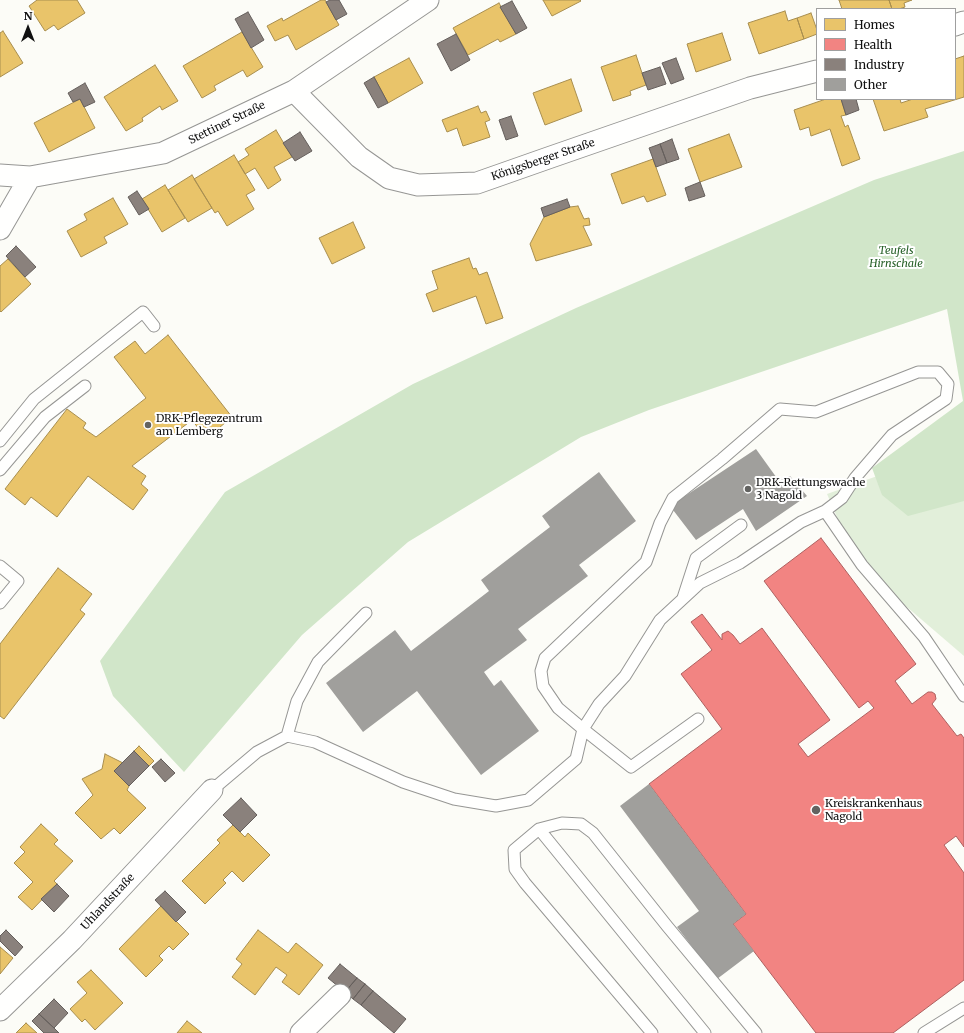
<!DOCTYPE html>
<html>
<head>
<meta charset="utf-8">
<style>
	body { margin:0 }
	#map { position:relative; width:964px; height:1033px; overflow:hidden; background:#fcfcf7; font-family:Merriweather,serif }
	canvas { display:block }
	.legend { position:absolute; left:816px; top:8px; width:140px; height:92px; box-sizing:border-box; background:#fff; border:1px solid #9f9f9f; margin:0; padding:5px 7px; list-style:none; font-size:12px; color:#101010 }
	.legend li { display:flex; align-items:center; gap:8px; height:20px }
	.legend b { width:20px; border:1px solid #9f9f9f }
	.north { position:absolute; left:8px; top:8px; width:40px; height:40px; -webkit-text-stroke:3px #fff; paint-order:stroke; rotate:0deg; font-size:11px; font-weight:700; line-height:16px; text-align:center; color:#101010 }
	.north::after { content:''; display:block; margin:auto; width:14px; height:18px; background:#101010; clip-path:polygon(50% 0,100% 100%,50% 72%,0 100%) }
</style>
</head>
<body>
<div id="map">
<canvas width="964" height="1033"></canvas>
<ul class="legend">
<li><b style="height:11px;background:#e9c46a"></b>Homes</li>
<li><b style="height:11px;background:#f28482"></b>Health</li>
<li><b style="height:11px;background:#8a817c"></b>Industry</li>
<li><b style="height:11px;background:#a09f9c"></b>Other</li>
</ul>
<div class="north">N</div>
</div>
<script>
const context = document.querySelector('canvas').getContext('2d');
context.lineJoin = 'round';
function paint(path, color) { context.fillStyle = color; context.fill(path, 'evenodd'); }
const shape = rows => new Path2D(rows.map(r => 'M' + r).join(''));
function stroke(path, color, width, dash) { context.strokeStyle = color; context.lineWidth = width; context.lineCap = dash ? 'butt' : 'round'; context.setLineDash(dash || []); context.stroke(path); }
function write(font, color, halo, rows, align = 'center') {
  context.font = font + ' Merriweather,serif'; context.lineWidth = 4; context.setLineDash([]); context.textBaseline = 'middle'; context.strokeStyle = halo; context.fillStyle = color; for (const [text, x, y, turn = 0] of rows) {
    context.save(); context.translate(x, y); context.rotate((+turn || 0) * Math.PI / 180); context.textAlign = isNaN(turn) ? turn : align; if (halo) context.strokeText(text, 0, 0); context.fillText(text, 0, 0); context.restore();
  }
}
paint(shape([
	[964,445,964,656,858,565,827,494]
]), '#e2efda');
paint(shape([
	[964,151,964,501,908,516,882,495,872,468,963,401,947,309,649,410,581,437,408,542,302,635,184,772,113,696,100,661,225,492,413,384,576,308,874,180]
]), '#d1e6c9');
const homes = shape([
	[37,0,77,0,85,13,58,30,54,25,45,31,29,6,37,0],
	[321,0,325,0,339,25,296,50,288,35,275,41,267,26,282,18,283,21,321,0],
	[543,0,580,0,581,1,552,16,543,0],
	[839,0,889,0,892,9,842,9,839,0],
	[889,0,912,0,904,3,905,7,899,9,892,9,889,0],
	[499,3,516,34,500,42,498,39,468,55,453,28,499,3],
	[785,11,788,21,797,18,804,39,759,54,748,23,785,11],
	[811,13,817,30,817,34,804,39,797,18,811,13],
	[3,31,23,63,0,77,0,33,3,31],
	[242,32,263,67,247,77,243,70,214,86,216,90,202,98,183,66,242,32],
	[722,33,731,60,696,72,687,44,722,33],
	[636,55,646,85,630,91,631,95,613,101,601,67,636,55],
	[964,56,964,97,925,109,928,117,884,131,873,99,900,99,901,103,913,99,955,99,955,59,964,56],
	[409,58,423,83,388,103,374,77,409,58],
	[155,65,178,101,162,110,160,106,142,118,143,121,126,131,104,97,155,65],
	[571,79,582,111,545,125,533,93,571,79],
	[80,99,95,128,49,152,34,123,80,99],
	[826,99,841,99,846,115,841,116,845,127,848,125,860,159,842,166,830,129,811,136,809,127,800,130,794,110,826,99],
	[478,106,481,113,486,111,490,120,485,122,490,137,463,146,457,128,447,132,442,120,478,106],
	[276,130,292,157,274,167,281,180,268,189,255,168,245,174,238,162,249,155,245,149,276,130],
	[729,134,742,167,700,182,688,149,729,134],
	[234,155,255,190,246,195,254,209,227,226,218,211,215,213,194,179,234,155],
	[653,159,666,195,647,202,644,196,622,204,611,174,653,159],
	[192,175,212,208,188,222,168,190,192,175],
	[165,185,185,218,162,232,142,199,165,185],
	[113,198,128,224,104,237,107,243,81,257,67,231,87,220,84,214,113,198],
	[578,206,584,219,589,218,590,225,583,226,592,245,536,261,530,244,544,217,570,207,578,206],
	[353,222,365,248,332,264,319,238,353,222],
	[469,258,473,269,476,268,479,275,487,272,503,318,486,324,476,296,433,312,426,294,438,289,432,271,469,258],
	[8,259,31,284,1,312,0,311,0,266,8,259],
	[168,335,232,417,213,433,209,427,202,433,192,420,132,466,146,476,141,484,148,490,133,510,88,476,57,517,31,497,25,505,5,489,67,409,86,423,83,428,96,437,146,398,114,357,135,341,145,354,168,335],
	[58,568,92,594,80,610,85,614,4,719,0,716,0,644,58,568],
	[139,746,154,761,149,766,134,751,139,746],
	[105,754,123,763,114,771,129,786,127,790,146,808,120,834,114,828,101,839,75,813,93,795,82,779,102,769,105,754],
	[41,824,58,840,54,844,73,861,54,881,57,884,32,910,18,897,33,882,14,863,25,852,20,847,41,824],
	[233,825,245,837,248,833,270,855,243,882,232,871,223,880,226,883,205,904,182,881,220,843,217,840,233,825],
	[161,906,189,934,173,950,169,946,159,956,163,960,146,977,119,949,161,906],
	[258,930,288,953,296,943,323,965,299,995,282,982,287,975,276,967,255,995,232,977,242,964,236,959,258,930],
	[0,947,13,958,0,974,0,947],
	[91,970,123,1003,95,1030,85,1019,82,1022,70,1009,87,993,77,982,91,970],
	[187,1021,202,1033,177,1033,187,1021],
	[26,1023,37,1033,16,1033,26,1023]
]);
paint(homes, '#e9c46a');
stroke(homes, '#a88e4f', 1);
const health = shape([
	[821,538,916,664,895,681,912,704,928,692,932,692,935,694,936,699,932,704,957,736,961,734,964,738,964,847,956,836,944,845,964,873,964,980,893,1033,816,1033,733,924,746,914,649,784,722,729,681,674,712,650,691,622,702,614,722,640,722,634,728,631,733,635,740,644,762,628,830,720,798,744,808,757,874,708,868,701,859,708,764,581,821,538]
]);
paint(health, '#f28482');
stroke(health, '#ae6160', 1);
const industry = shape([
	[330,0,339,0,347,14,336,20,326,2,330,0],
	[512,1,527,28,516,34,500,7,512,1],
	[248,12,264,40,251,48,235,19,248,12],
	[456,34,470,60,451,71,437,44,456,34],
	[676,58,684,79,671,84,662,63,676,58],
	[660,67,666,84,648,90,642,73,660,67],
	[374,77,388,103,378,108,364,83,374,77],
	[85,83,95,102,84,107,80,99,73,102,68,93,85,83],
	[841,99,856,99,859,110,846,115,841,99],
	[511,116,518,136,506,140,499,120,511,116],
	[300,132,312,151,295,161,283,143,300,132],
	[672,139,679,159,667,163,660,144,672,139],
	[660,144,667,163,656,167,649,148,660,144],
	[700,182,705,196,689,201,685,188,700,182],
	[137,191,149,209,139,215,128,197,137,191],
	[567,199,570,207,544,217,541,208,567,199],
	[16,246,36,267,25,277,6,256,16,246],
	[134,751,149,766,129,786,114,771,134,751],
	[161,759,175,773,165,782,152,767,161,759],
	[241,798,257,815,240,832,223,815,241,798],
	[57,884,69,896,54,912,41,899,57,884],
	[165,891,186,912,176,922,155,900,165,891],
	[6,930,23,947,15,956,0,941,0,936,6,930],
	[340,964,357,978,345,992,328,978,340,964],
	[357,978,365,984,353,999,345,992,357,978],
	[365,984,373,991,361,1005,353,999,365,984],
	[373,991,406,1019,394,1033,361,1005,373,991],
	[54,999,68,1013,54,1028,39,1014,54,999],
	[39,1014,54,1028,59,1033,44,1033,32,1021,39,1014]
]);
paint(industry, '#8a817c');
stroke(industry, '#655f5c', 1);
paint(shape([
	[756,449,779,481,790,476,807,496,756,531,743,509,696,540,670,506],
	[599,472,636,521,579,565,588,576,518,629,527,640,484,672,494,686,501,680,539,731,481,775,417,691,363,732,326,683,395,630,411,651,489,591,481,580,550,527,542,516],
	[649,784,746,914,733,924,754,951,717,979,677,927,699,911,620,806]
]), '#a09f9c');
const lane = shape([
	[0,441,34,399,143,312,154,326],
	[0,470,45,417,85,386],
	[825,511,842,498,855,478,892,435,946,399,948,384,938,372,918,372,816,412,780,409,722,459,673,498,660,523,646,562,545,658,541,671,543,686,558,708,583,729,599,704,625,676,660,620,700,583,740,563,801,522,825,511,862,565,924,637,964,696],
	[0,566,18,581,0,603],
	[683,598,696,558,741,525],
	[287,736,297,701,318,662,366,613],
	[212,790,257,752,287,736,315,742,403,782,454,799,496,806,528,800,576,759,583,729,631,767,698,719],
	[539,829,705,1033],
	[652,1033,525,883,515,869,514,850,539,829,562,823,581,824,593,833,667,926,756,1033],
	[924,1033,964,1008]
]);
const street = shape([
	[955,25,964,22],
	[294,91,359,157,389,178,418,185,477,183,551,157,750,88,817,71],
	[0,175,30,177,163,153,294,91,428,0],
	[0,229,30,177],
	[0,1010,72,940,212,790],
	[301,1033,340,995]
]);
stroke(lane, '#969694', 13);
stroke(street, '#969694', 23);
stroke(lane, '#fffffe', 11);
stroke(street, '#fffffe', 21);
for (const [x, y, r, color] of [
	[148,425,4,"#636361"],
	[748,489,4,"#636361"],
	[816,810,5,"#636361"]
]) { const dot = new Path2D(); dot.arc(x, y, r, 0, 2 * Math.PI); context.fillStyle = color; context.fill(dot); stroke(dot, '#fff', 1.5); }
write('11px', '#101010', '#fff', [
	["Stettiner Straße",227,123,-26],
	["Königsberger Straße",543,160,-19],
	["Uhlandstraße",108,902,-47]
]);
write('italic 11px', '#286129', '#fff', [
	["Teufels",896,251],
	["Hirnschale",896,264]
]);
write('11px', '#101010', '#fff', [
	["DRK-Pflegezentrum",156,419],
	["am Lemberg",156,432],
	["DRK-Rettungswache",756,483],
	["3 Nagold",756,496],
	["Kreiskrankenhaus",825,804],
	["Nagold",825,817]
], 'left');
</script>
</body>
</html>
